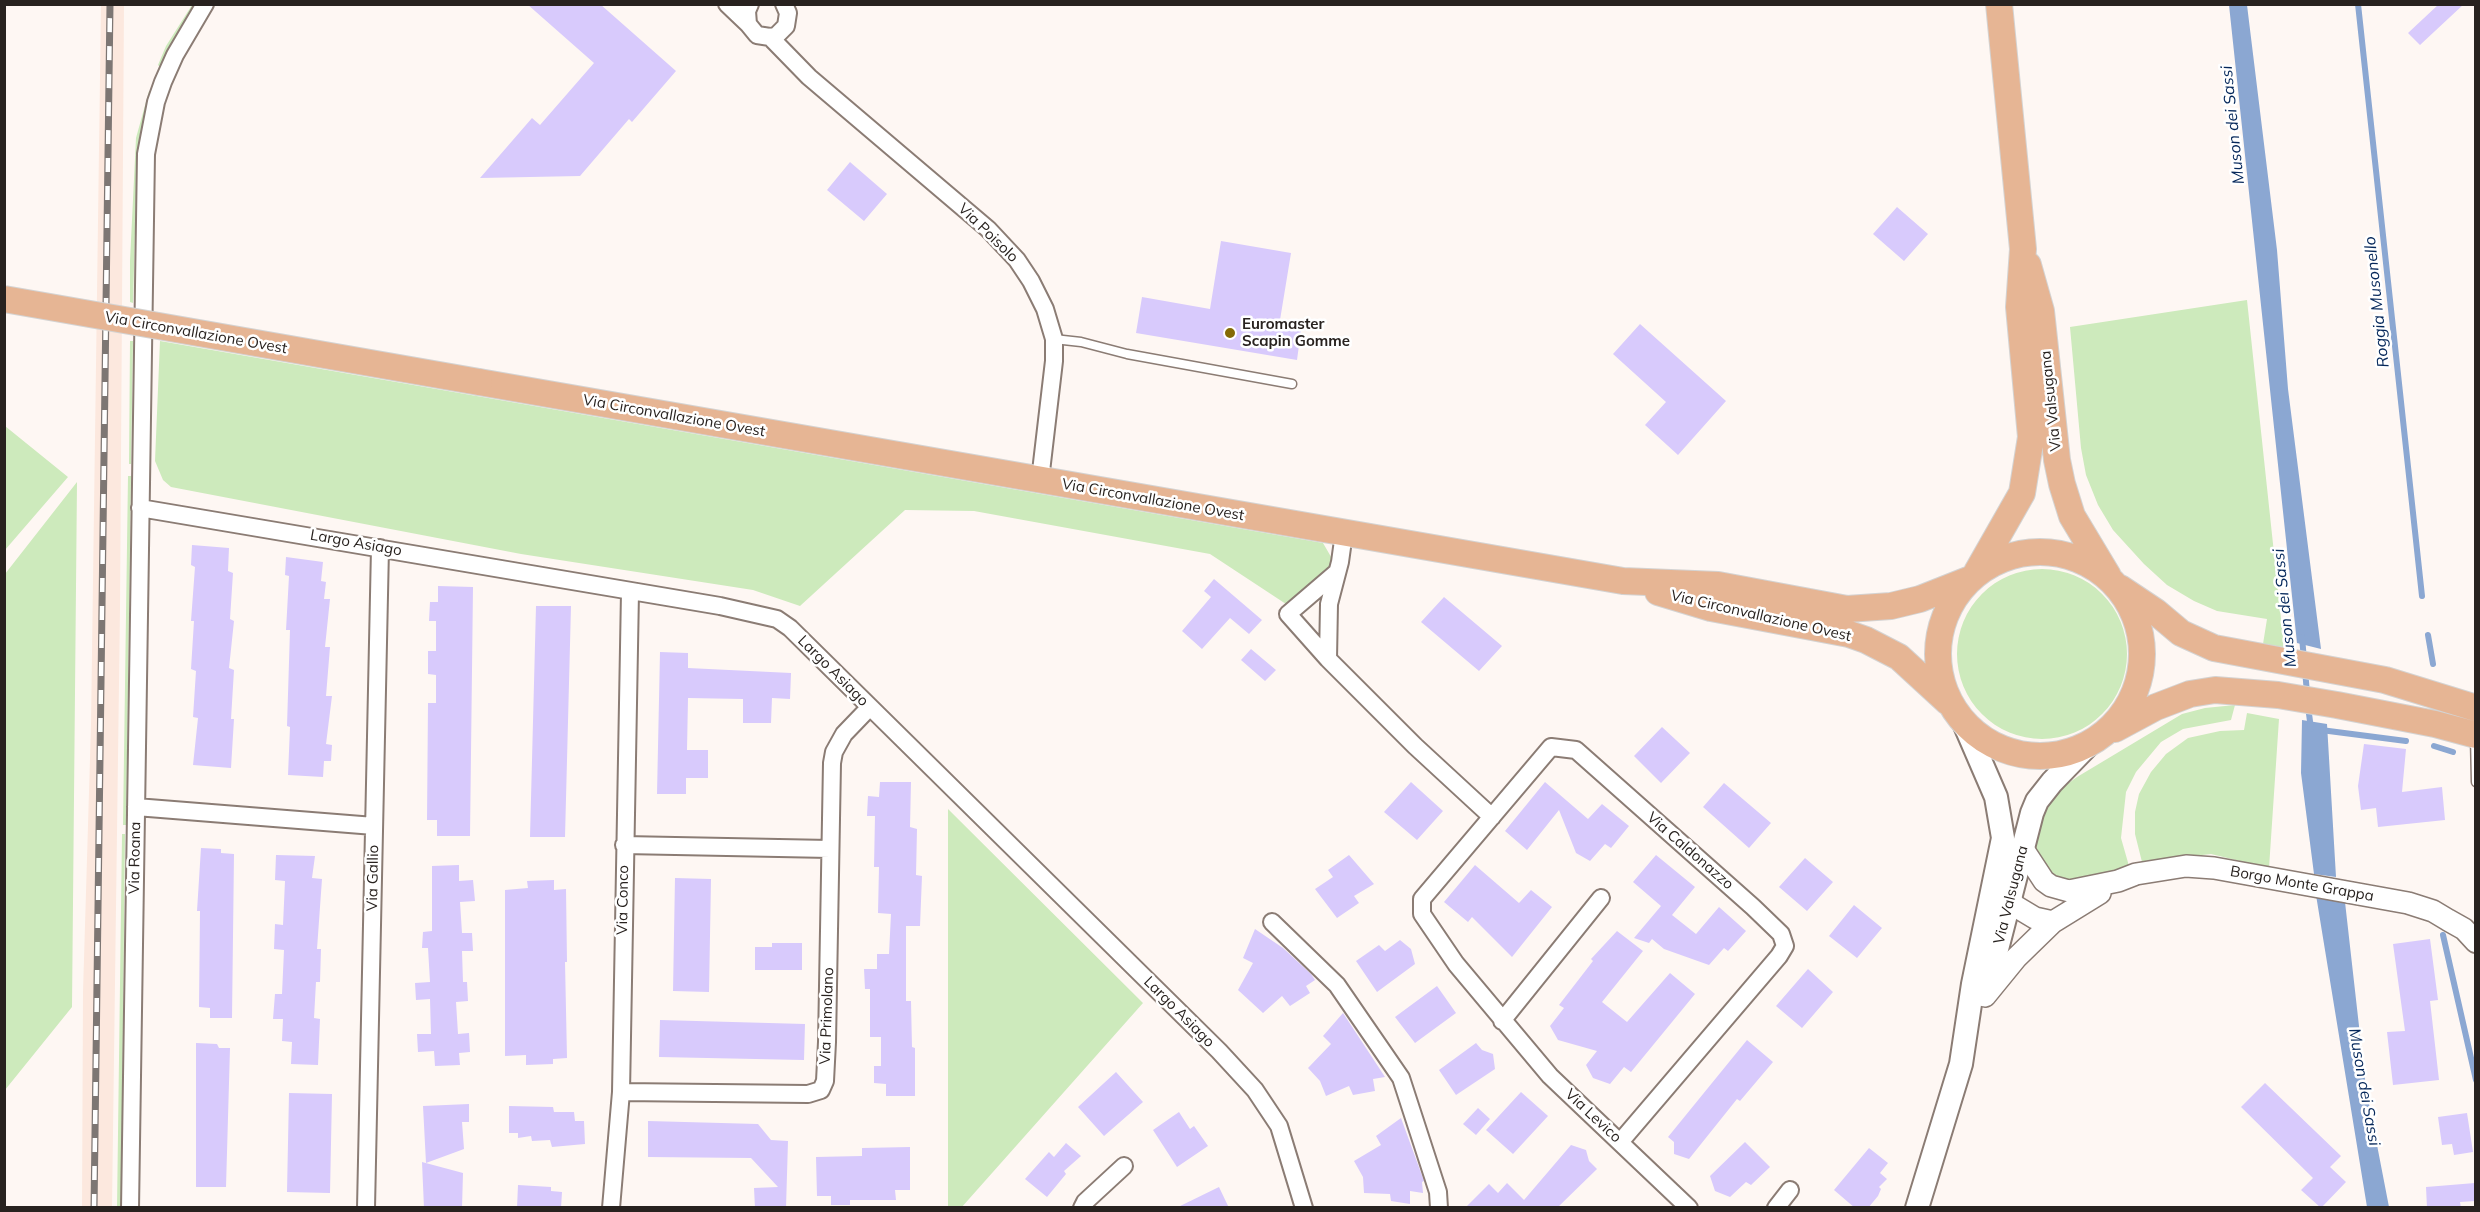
<!DOCTYPE html>
<html>
<head>
<meta charset="utf-8">
<style>
	body { margin:0 }
	#map { position:relative; width:2480px; height:1212px; overflow:hidden; background:#fef7f3; font-family:Mulish,sans-serif }
	canvas { display:block }
	.frame { position:absolute; inset:0; border:6px solid #28221f; pointer-events:none }
</style>
</head>
<body>
<div id="map">
<canvas width="2480" height="1212"></canvas>
<div class="frame"></div>
</div>
<script>
const context = document.querySelector('canvas').getContext('2d');
context.lineJoin = 'round';
function paint(path, color) { context.fillStyle = color; context.fill(path, 'evenodd'); }
const shape = rows => new Path2D(rows.map(r => 'M' + r).join(''));
function stroke(path, color, width, dash) { context.strokeStyle = color; context.lineWidth = width; context.lineCap = dash ? 'butt' : 'round'; context.setLineDash(dash || []); context.stroke(path); }
function write(font, color, halo, rows, align = 'center') {
  context.font = font + ' Mulish,sans-serif'; context.lineWidth = 5; context.setLineDash([]); context.textBaseline = 'middle'; context.strokeStyle = halo; context.fillStyle = color; for (const [text, x, y, turn = 0] of rows) {
    context.save(); context.translate(x, y); context.rotate((+turn || 0) * Math.PI / 180); context.textAlign = isNaN(turn) ? turn : align; if (halo) context.strokeText(text, 0, 0); context.fillText(text, 0, 0); context.restore();
  }
}
paint(shape([
	[124,4,120,608,112,1207,82,1208,83,992,91,725,101,5]
]), '#fce8de');
paint(shape([
	[192,5,198,5,161,68,158,65,166,46],
	[149,91,151,91,139,139,137,161,133,303,130,302,130,261,136,138],
	[2247,300,2284,647,2263,644,2267,619,2217,611,2194,601,2167,585,2144,564,2113,530,2098,505,2086,475,2081,448,2070,327],
	[130,341,133,341,131,464,129,464],
	[160,341,1323,543,1334,562,1321,583,1289,606,1210,554,974,511,905,510,800,606,753,590,521,554,171,487,163,480,155,461],
	[5,426,68,477,5,550],
	[128,476,131,476,126,825,123,825],
	[77,482,72,1007,5,1090,5,574],
	'1957 654a85 85 0 1 1 170 0a85 85 0 1 1-170 0Z',
	[2235,705,2231,720,2183,729,2161,742,2136,772,2126,792,2121,838,2129,866,2080,884,2053,877,2034,848,2041,812,2055,793,2077,777,2182,714,2205,708],
	[2247,713,2279,719,2269,868,2211,854,2142,862,2135,834,2135,812,2139,794,2151,772,2166,754,2188,738,2220,731,2244,730],
	[948,809,1143,1003,961,1208,948,1207],
	[122,834,125,834,121,1207,117,1208]
]), '#cdeabc');
paint(shape([
	[2229,5,2247,5,2277,250,2288,389,2321,649,2297,643],
	[2302,720,2327,724,2336,877,2314,874,2301,773],
	[2316,895,2345,902,2366,1088,2389,1207,2367,1207]
]), '#8ba7d2');
stroke(shape([
	[2358,4,2422,596],
	[2428,635,2433,664],
	[2302,637,2304,660],
	[2305,670,2307,693],
	[2308,706,2311,729],
	[2321,730,2406,741],
	[2434,746,2453,752],
	[2443,935,2476,1080]
]), '#8ba7d2', 6);
paint(shape([
	[527,4,600,4,676,71,632,122,629,119,580,176,480,178,532,118,540,125,594,63],
	[2439,4,2464,4,2420,45,2408,33],
	[850,162,887,194,864,221,827,190],
	[1897,207,1928,234,1904,261,1873,234],
	[1221,241,1291,253,1280,320,1302,323,1297,360,1136,333,1142,297,1210,309],
	[1640,324,1726,401,1678,455,1645,425,1666,402,1613,354],
	[192,545,229,548,228,571,233,573,230,619,234,621,229,668,234,670,231,719,234,719,231,768,193,765,198,718,193,717,196,671,191,669,194,621,191,621,195,567,191,565],
	[286,557,323,562,321,581,326,582,324,599,330,599,325,647,330,647,326,696,332,696,326,744,332,745,331,761,324,761,323,777,288,775,290,727,287,726,290,630,286,630,289,576,285,575],
	[1214,579,1262,620,1249,634,1230,618,1202,649,1182,631,1211,597,1204,591],
	[438,586,473,587,470,836,437,836,437,820,427,820,428,703,436,703,436,675,428,674,428,651,436,651,436,621,429,621,430,602,438,602],
	[1444,597,1502,646,1479,671,1421,622],
	[536,606,571,606,565,837,530,837],
	[1251,649,1276,670,1265,681,1241,660],
	[660,652,688,653,688,668,791,673,790,699,772,698,771,723,743,723,743,699,688,698,687,750,708,750,708,778,686,778,686,794,657,794],
	[1662,727,1690,753,1661,783,1634,756],
	[2364,744,2406,749,2402,792,2442,787,2445,820,2378,827,2376,808,2361,810,2358,786],
	[880,782,911,782,910,827,917,829,916,875,922,876,920,926,906,926,906,1001,911,1001,912,1047,915,1048,915,1096,886,1096,886,1084,874,1083,874,1066,881,1066,881,1037,870,1037,870,989,865,989,864,969,877,969,877,954,889,954,891,914,878,913,879,867,874,867,875,816,867,816,868,796,879,797],
	[1411,782,1443,811,1417,840,1384,812],
	[1545,782,1588,819,1602,804,1629,826,1611,848,1605,844,1590,861,1576,853,1559,810,1527,850,1505,831],
	[1724,783,1771,823,1749,848,1703,807],
	[201,848,221,849,221,853,234,854,232,1018,210,1018,210,1008,199,1007,200,911,197,911],
	[276,855,315,856,312,878,322,879,317,949,321,949,320,982,316,982,314,1018,320,1019,318,1065,291,1064,292,1042,282,1041,283,1019,273,1019,275,994,282,994,284,950,274,949,275,924,283,925,285,881,275,880],
	[1349,855,1374,884,1354,896,1359,903,1337,918,1315,889,1333,877,1328,870],
	[1656,855,1695,887,1672,915,1696,934,1719,907,1746,931,1728,951,1724,948,1709,965,1664,949,1652,939,1649,943,1634,938,1661,906,1633,882],
	[1805,858,1833,882,1807,911,1779,887],
	[459,865,459,881,473,880,475,901,460,902,462,933,472,933,473,951,462,951,463,982,467,982,468,1001,456,1002,458,1034,469,1033,470,1052,459,1053,460,1065,435,1066,434,1051,418,1052,417,1034,431,1034,430,999,416,1000,415,983,430,982,428,948,422,948,423,932,432,931,432,866],
	[1475,865,1519,903,1531,890,1552,907,1512,957,1472,917,1468,922,1444,902],
	[675,878,711,879,709,992,673,991],
	[554,880,554,890,566,889,567,962,565,962,567,1058,553,1059,553,1064,526,1065,526,1055,505,1056,505,890,528,888,527,881],
	[1854,905,1882,928,1857,958,1829,936],
	[1255,929,1283,948,1311,974,1315,980,1306,986,1310,993,1290,1006,1282,996,1263,1013,1238,990,1253,963,1243,958],
	[1617,931,1643,951,1602,1002,1627,1022,1670,973,1695,994,1631,1072,1624,1067,1610,1084,1593,1078,1586,1065,1597,1051,1558,1040,1550,1026,1564,1008,1559,1005,1593,961,1591,959],
	[2430,939,2438,1000,2430,1001,2439,1080,2393,1085,2387,1032,2405,1031,2393,944],
	[1400,940,1411,949,1415,964,1377,992,1356,961,1379,945,1385,951],
	[772,943,802,943,802,970,755,970,755,947,772,947],
	[1808,969,1833,992,1802,1028,1776,1006],
	[1437,986,1456,1013,1415,1043,1395,1017],
	[1343,1013,1385,1077,1373,1079,1375,1091,1353,1095,1349,1086,1326,1096,1320,1081,1308,1068,1331,1044,1323,1036],
	[660,1020,805,1024,804,1060,659,1057],
	[1747,1040,1773,1062,1740,1101,1737,1099,1689,1159,1674,1154,1674,1142,1668,1137],
	[196,1043,217,1044,219,1048,230,1048,226,1187,196,1187],
	[1476,1043,1482,1050,1493,1054,1495,1069,1456,1095,1439,1070],
	[1116,1072,1143,1102,1104,1136,1078,1107],
	[2265,1083,2341,1156,2330,1167,2346,1182,2321,1208,2301,1190,2313,1178,2241,1107],
	[1521,1092,1548,1116,1513,1154,1486,1130],
	[289,1093,332,1094,330,1193,287,1192],
	[469,1104,469,1122,462,1122,464,1149,426,1163,423,1106],
	[509,1106,553,1107,554,1112,574,1112,575,1121,584,1121,585,1144,552,1147,550,1140,532,1141,531,1136,518,1138,518,1133,509,1133],
	[1478,1108,1490,1119,1476,1135,1463,1124],
	[1179,1112,1190,1129,1194,1126,1208,1146,1177,1167,1153,1130],
	[2467,1113,2473,1152,2454,1155,2452,1144,2442,1145,2438,1117],
	[1401,1118,1424,1181,1422,1182,1423,1193,1410,1191,1410,1204,1391,1201,1390,1194,1364,1193,1363,1177,1354,1161,1381,1145,1376,1136],
	[648,1121,758,1124,771,1140,788,1141,786,1208,755,1208,754,1188,778,1187,751,1158,648,1157],
	[1745,1142,1770,1167,1751,1185,1746,1182,1730,1197,1715,1191,1710,1176],
	[1066,1143,1081,1156,1064,1171,1066,1174,1047,1197,1025,1179,1049,1152,1054,1157],
	[1571,1145,1586,1150,1589,1161,1597,1169,1557,1208,1465,1208,1489,1184,1498,1193,1507,1183,1524,1200],
	[910,1147,910,1190,895,1190,896,1200,850,1200,850,1205,831,1205,831,1196,817,1196,816,1157,862,1156,862,1148],
	[1869,1148,1888,1163,1880,1173,1887,1179,1879,1187,1881,1189,1878,1196,1868,1208,1855,1208,1834,1190],
	[422,1162,463,1173,462,1208,424,1208],
	[2475,1183,2475,1201,2460,1202,2461,1208,2427,1208,2426,1187],
	[518,1185,551,1187,551,1191,562,1192,561,1208,517,1208],
	[1219,1187,1229,1208,1176,1208]
]), '#d8cafc');
const service = shape([
	[1054,339,1081,342,1127,354,1292,384],
	[2475,736,2476,782]
]);
const minor = shape([
	[727,4,748,24],
	[750,4,747,11,748,24,757,35,770,37,776,36,786,26,788,13,784,4],
	[770,37,809,77,988,229,1017,260,1031,281,1045,309,1054,339,1054,361,1040,480],
	[140,508,720,606,777,619,790,628,1219,1051,1255,1090,1279,1126,1304,1208],
	[1344,533,1340,562,1329,604,1328,659,1415,746,1492,817],
	[1328,659,1288,614,1337,572],
	[136,807,374,826],
	[624,845,830,849],
	[1272,922,1337,985,1401,1078,1438,1192,1439,1208],
	[1502,1021,1601,898],
	[621,1092,808,1094,821,1090,825,1081,827,1042,832,763,834,752,844,734,869,708],
	[1621,1141,1779,956,1785,946,1781,934,1753,907,1576,750,1551,747,1422,899,1422,914,1456,964,1550,1076,1689,1208],
	[130,1208,146,154,156,102,163,82,175,55,205,4],
	[366,1208,380,548],
	[611,1208,621,1092,630,592],
	[1082,1208,1085,1202,1124,1166],
	[1776,1208,1790,1190]
]);
const tertiary = shape([
	[2023,849,2044,881,2051,886,2069,891,2118,881,2136,874,2186,866,2214,868,2408,903,2433,911,2448,920,2464,929,2476,942],
	[2004,886,2006,895,2015,906,2035,918,2053,922],
	[1985,996,2016,958,2053,922,2100,893]
]);
const secondary = shape([
	[1986,992,2032,813,2037,801,2052,782,2089,744],
	[1917,1208,1961,1064,1973,984,2003,838,1996,797,1964,723]
]);
const primary = shape([
	[2028,265,2041,311,2057,460,2062,484,2072,516,2108,576],
	[479,382,1623,581,1718,585,1847,609,1891,606,1920,599,1968,580],
	'1938 654a102 102 0 1 1 204 0a102 102 0 1 1-204 0Z',
	[1977,572,2022,493,2031,437,2019,307,2023,249,1999,4],
	[2120,588,2156,612,2181,633,2214,648,2385,680,2476,708],
	[1658,592,1711,608,1849,634,1866,640,1899,657,1948,702],
	[2115,729,2156,707,2190,694,2215,690,2278,695,2337,705,2435,724,2476,735]
]);
stroke(service, '#8b7c74', 11);
stroke(minor, '#8b7c74', 20);
stroke(tertiary, '#8b7c74', 24);
stroke(secondary, '#8b7c74', 26);
stroke(primary, '#d4d3d2', 28);
stroke(service, '#fff', 8);
stroke(minor, '#fff', 16);
stroke(tertiary, '#fff', 21);
stroke(secondary, '#fff', 22);
stroke(primary, '#e6b594', 26);
const rail = shape([
	[94,1208,110,4]
]);
stroke(rail, '#7d7673', 7);
stroke(rail, '#fff', 4.5, [14]);
const primaryBridge = shape([
	[4,299,479,382]
]);
stroke(primaryBridge, '#d4d3d2', 28, []);
stroke(primaryBridge, '#e6b594', 26);
for (const [x, y, r, color] of [
	[1230,333,6,"#846a05"]
]) { const dot = new Path2D(); dot.arc(x, y, r, 0, 2 * Math.PI); context.fillStyle = color; context.fill(dot); stroke(dot, '#fff', 2); }
write('15px', '#28221f', '#fff', [
	["Via Poisolo",988,233,44],
	["Via Circonvallazione Ovest",196,333,10],
	["Via Valsugana",2051,401,-96],
	["Via Circonvallazione Ovest",674,416,10],
	["Via Circonvallazione Ovest",1153,500,10],
	["Largo Asiago",356,543,10],
	["Via Circonvallazione Ovest",1761,616,13],
	["Largo Asiago",833,671,45],
	["Via Caldonazzo",1690,851,41],
	["Via Roana",135,858,-89],
	["Via Gallio",373,878,-89],
	["Borgo Monte Grappa",2302,884,10],
	["Via Valsugana",2011,895,-76],
	["Via Conco",623,900,-89],
	["Largo Asiago",1179,1012,45],
	["Via Primolano",827,1016,-88],
	["Via Levico",1593,1116,43]
]);
write('bold 15px', '#28221f', '#fff', [
	["Euromaster",1242,324],
	["Scapin Gomme",1242,341]
], 'left');
write('italic 16px', '#05275a', '#fff', [
	["Muson dei Sassi",2233,125,-96],
	["Roggia Musonello",2377,302,-96],
	["Muson dei Sassi",2285,608,-96],
	["Muson dei Sassi",2364,1087,80]
]);
</script>
</body>
</html>
